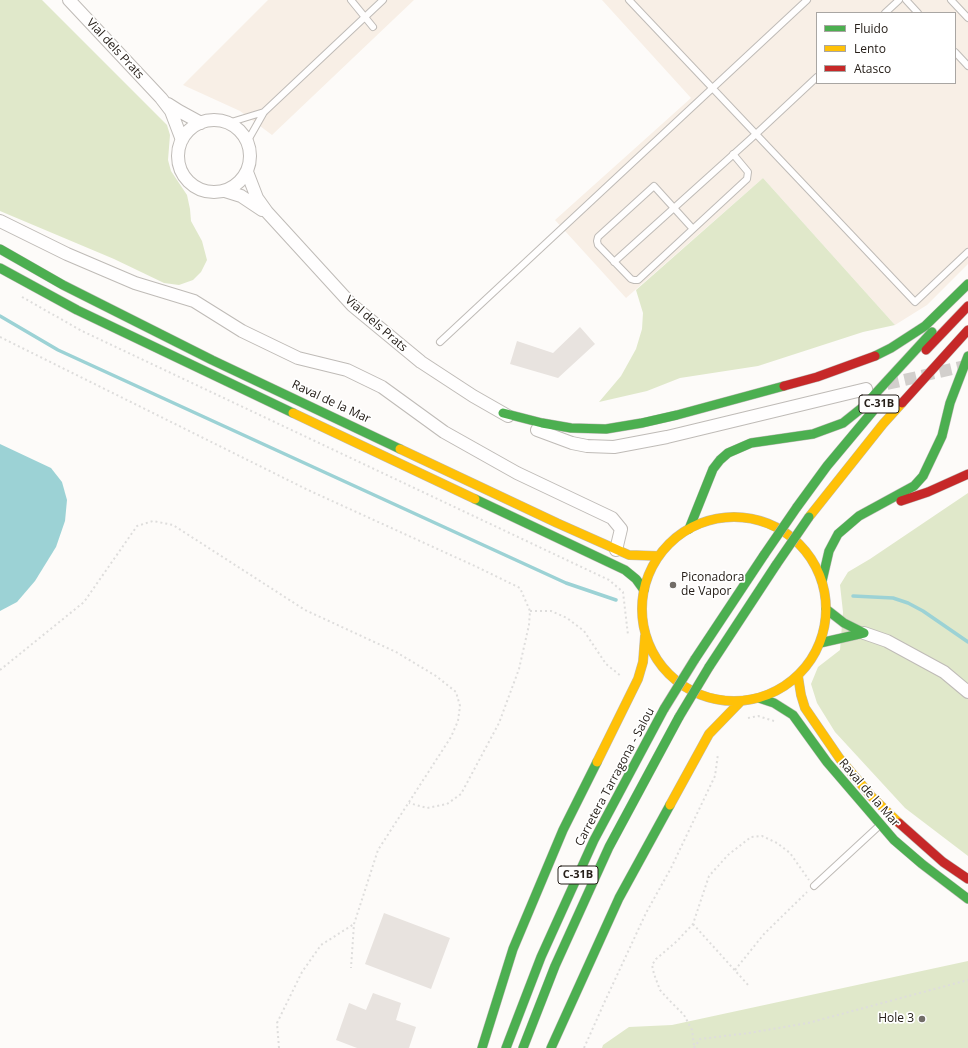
<!DOCTYPE html>
<html>
<head>
<meta charset="utf-8">
<style>
	body { margin:0 }
	#map { position:relative; width:968px; height:1048px; overflow:hidden; background:#fdfbf9; font-family:"Open Sans",sans-serif }
	canvas { display:block }
	.legend { position:absolute; left:816px; top:12px; width:140px; height:72px; box-sizing:border-box; background:#fff; border:1px solid #a9a6a3; margin:0; padding:5px 7px; list-style:none; font-size:12px; color:#27201a }
	.legend li { display:flex; align-items:center; gap:8px; height:20px }
	.legend b { width:20px; border:1px solid #a9a6a3 }
</style>
</head>
<body>
<div id="map">
<canvas width="968" height="1048"></canvas>
<ul class="legend">
<li><b style="height:5px;background:#4caf50"></b>Fluido</li>
<li><b style="height:5px;background:#ffc107"></b>Lento</li>
<li><b style="height:5px;background:#c62828"></b>Atasco</li>
</ul>
</div>
<script>
const context = document.querySelector('canvas').getContext('2d');
context.lineJoin = 'round';
function paint(path, color) { context.fillStyle = color; context.fill(path, 'evenodd'); }
const shape = rows => new Path2D(rows.map(r => 'M' + r).join(''));
function stroke(path, color, width, dash) { context.strokeStyle = color; context.lineWidth = width; context.lineCap = dash ? 'butt' : 'round'; context.setLineDash(dash || []); context.stroke(path); }
function write(font, color, halo, rows, align = 'center') {
  context.font = font + ' "Open Sans",sans-serif'; context.lineWidth = 3.5; context.setLineDash([]); context.textBaseline = 'middle'; context.strokeStyle = halo; context.fillStyle = color; for (const [text, x, y, turn = 0] of rows) {
    context.save(); context.translate(x, y); context.rotate((+turn || 0) * Math.PI / 180); context.textAlign = isNaN(turn) ? turn : align; if (halo) context.strokeText(text, 0, 0); context.fillText(text, 0, 0); context.restore();
  }
}
paint(shape([
	[268,0,414,0,272,135,240,111,183,85],
	[602,0,968,0,968,264,927,305,895,325,763,178,626,298,555,220,691,98],
	[817,13,955,13,955,83,817,83]
]), '#f8efe6');
paint(shape([
	[0,0,42,0,167,125,170,135,168,160,171,171,187,195,190,209,191,221,202,241,207,260,201,272,193,280,179,285,164,283,114,259,0,211],
	[763,178,895,325,863,332,758,366,680,378,647,391,599,402,621,376,636,349,642,329,643,313,636,290],
	[968,493,968,856,905,808,835,732,817,703,811,684,818,667,840,650,843,612,840,585,848,572,870,559],
	[968,961,968,1048,602,1048,603,1045,629,1027,672,1025]
]), '#e0e8ca');
paint(shape([
	[0,444,51,468,62,482,67,500,65,521,56,547,35,581,17,602,0,611]
]), '#9cd2d5');
stroke(shape([
	[0,316,58,350,566,583,616,600],
	[853,596,893,598,908,603,923,611,968,642]
]), '#9cd2d5', 3.5);
paint(shape([
	[580,327,595,344,558,378,510,364,517,341,553,353],
	[384,913,450,938,431,989,365,964],
	[373,993,401,1003,396,1020,416,1027,409,1048,357,1048,336,1040,349,1003,366,1010]
]), '#e8e3df');
stroke(shape([
	[887,384,965,366]
]), '#d2cfcc', 12, [12, 6]);
const lane = shape([
	[351,0,373,27],
	[629,0,915,302,968,252],
	[906,0,918,13],
	[951,0,968,18],
	[885,13,899,0],
	[955,52,968,66],
	[228,123,264,112],
	[247,142,264,112,383,0],
	[693,229,654,186,598,237,597,241,598,245,631,279,634,280,638,280,693,229,747,179,748,172,733,154],
	[614,262,756,134,817,77],
	[440,342,807,0],
	[814,886,880,825]
]);
const street = shape([
	[69,0,161,98,171,111,182,140],
	[168,104,179,111,201,123],
	'178 156a36 36 0 1 1 72 0a36 36 0 1 1-72 0Z',
	[247,172,257,198,267,212,352,305,421,362,473,396,508,416],
	[225,191,241,196,262,210],
	[0,221,67,254,135,283,194,301,242,331,298,358,347,370,382,387,444,432,517,473,612,518,621,529,616,550],
	[537,430,572,443,587,446,614,447,667,437,866,389],
	[864,633,887,641,944,672,968,692]
]);
const fast = shape([
	[0,249,63,285,212,360,400,449],
	[0,268,77,310,293,413],
	[875,356,891,348,925,326,968,284],
	[503,413,542,423,571,428,606,429,642,423,677,415,784,386],
	[475,499,625,570,636,579,644,590],
	[797,507,827,466,873,411],
	[689,529,713,469,720,460,728,453,751,443,813,434,843,423,863,407,932,332],
	[822,581,829,551,838,534,859,516,914,486,923,476,942,436,950,403,968,356],
	[826,609,844,623,864,633],
	[820,643,864,633],
	[695,659,764,555],
	[709,667,776,565],
	[759,698,774,703,793,715,827,762,894,840,922,864,968,899],
	[482,1048,513,949,563,830,597,762],
	[506,1048,541,957,594,840,664,709],
	[523,1048,555,966,609,847,679,717],
	[551,1048,619,898,670,805]
]);
const slow = shape([
	[293,413,475,499],
	[400,449,557,523,629,555,659,556],
	'642 609a92 92 0 1 1 184 0a92 92 0 1 1-184 0Z',
	[809,517,883,424,902,403],
	[798,676,801,695,805,708,840,759,872,797,899,823],
	[597,762,638,679,643,662,645,636],
	[670,805,709,734,741,701]
]);
const jam = shape([
	[926,350,968,306],
	[784,386,817,377,875,356],
	[902,403,968,330],
	[901,501,928,492,968,474],
	[899,823,943,862,968,879]
]);
stroke(lane, '#bfbbb7', 8);
stroke(street, '#bfbbb7', 14);
stroke(fast, '#bfbbb7', 10);
stroke(slow, '#bfbbb7', 10);
stroke(jam, '#bfbbb7', 10);
stroke(shape([
	[22,297,82,331,609,580,623,592,628,635],
	[0,337,308,490,477,567,520,588,530,611,529,625,519,669,499,723,461,794,447,804,427,808,409,803],
	[530,611,551,611,567,618,584,631,606,664,621,676],
	[0,670,84,602,137,526,153,521,173,525,305,610,396,652,436,676,456,692,460,706,458,721,451,737,378,850,354,924,351,968],
	[748,718,758,716,774,721],
	[693,924,749,986],
	[735,970,764,934,807,892],
	[694,1045,692,1030,684,1015,669,1000,660,990,654,974,652,965,656,959,677,941,693,924,709,876,728,855,751,837,762,836,777,843,790,853,809,880],
	[279,1048,277,1023,302,972,321,945,354,924],
	[584,1048,605,1001,646,913,671,868,715,776,718,754],
	[694,1048,700,1039,749,1033,808,1023,968,980]
]), '#dedddc', 2, [2, 3]);
stroke(lane, '#fffefe', 6);
stroke(street, '#fffefe', 12);
stroke(fast, '#4caf50', 9);
stroke(slow, '#ffc107', 9);
stroke(jam, '#c62828', 9);
const fastBridge = shape([
	[764,555,797,507],
	[776,565,809,517],
	[664,709,695,659],
	[679,717,709,667]
]);
stroke(fastBridge, '#c3b1b4', 10, []);
stroke(fastBridge, '#4caf50', 9);
for (const [x, y, r, color] of [
	[673,585,4,"#726d68"],
	[922,1019,4,"#726d68"]
]) { const dot = new Path2D(); dot.arc(x, y, r, 0, 2 * Math.PI); context.fillStyle = color; context.fill(dot); stroke(dot, '#fff', 1.5); }
for (const [x, y, w] of [
	[879,404,40],
	[578,875,40]
]) { const box = new Path2D(); box.roundRect(x - w / 2, y - 9, w, 18, 3); context.fillStyle = '#fff'; context.fill(box); stroke(box, '#27201a', 1); }
write('bold 11px', '#27201a', null, [
	["C-31B",879,404],
	["C-31B",578,875]
]);
write('12px', '#27201a', '#fff', [
	["Vial dels Prats",115,49,47],
	["Vial dels Prats",376,324,41],
	["Raval de la Mar",331,402,25],
	["Carretera Tarragona - Salou",615,777,-62],
	["Raval de la Mar",869,793,49]
]);
write('12px', '#27201a', '#fff', [
	["Piconadora",681,578],
	["de Vapor",681,592],
	["Hole 3",914,1019,"right"]
], 'left');
</script>
</body>
</html>
